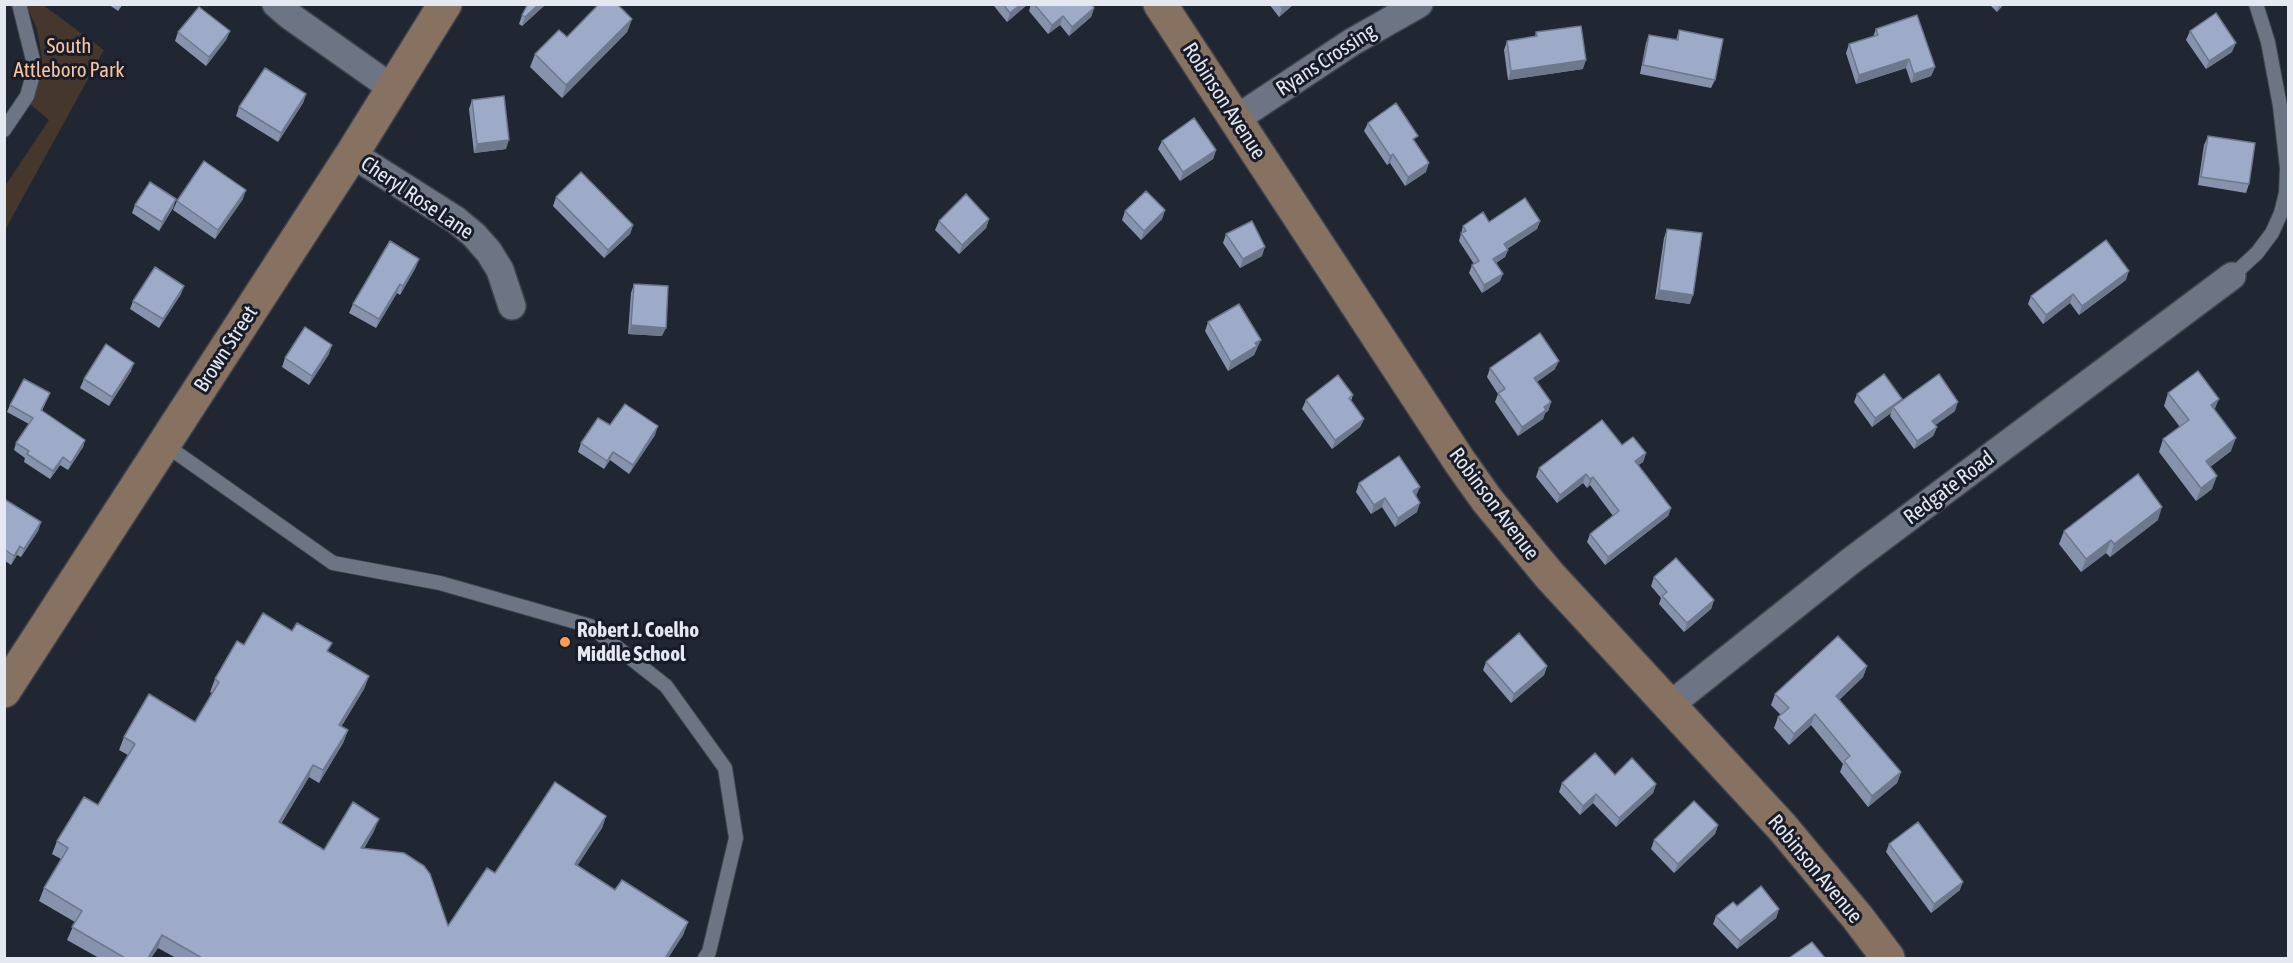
<!DOCTYPE html>
<html>
<head>
<meta charset="utf-8">
<style>
	body { margin:0 }
	#map { position:relative; width:2293px; height:963px; overflow:hidden; background:#202632; font-family:"Asap Condensed",sans-serif }
	canvas { display:block }
	.frame { position:absolute; inset:0; border:6px solid #e4e8f1; pointer-events:none }
</style>
</head>
<body>
<div id="map">
<canvas width="2293" height="963"></canvas>
<div class="frame"></div>
</div>
<script>
const context = document.querySelector('canvas').getContext('2d');
context.lineJoin = 'round';
function paint(path, color) { context.fillStyle = color; context.fill(path, 'evenodd'); }
const shape = rows => new Path2D(rows.map(r => 'M' + r).join(''));
function stroke(path, color, width, dash) { context.strokeStyle = color; context.lineWidth = width; context.lineCap = dash ? 'butt' : 'round'; context.setLineDash(dash || []); context.stroke(path); }
function write(font, color, halo, rows, align = 'center') {
  context.font = font + ' "Asap Condensed",sans-serif'; context.lineWidth = 6; context.setLineDash([]); context.textBaseline = 'middle'; context.strokeStyle = halo; context.fillStyle = color; for (const [text, x, y, turn = 0] of rows) {
    context.save(); context.translate(x, y); context.rotate((+turn || 0) * Math.PI / 180); context.textAlign = isNaN(turn) ? turn : align; if (halo) context.strokeText(text, 0, 0); context.fillText(text, 0, 0); context.restore();
  }
}
paint(shape([
	[26,5,43,5,104,50,5,230,5,186,49,120,30,104,38,84,42,58,37,29]
]), '#46372c');
const lane = shape([
	[4,130,27,96,35,68,19,4],
	[2232,276,2257,253,2272,233,2281,213,2286,193,2287,168,2280,106,2268,42,2256,4],
	[164,444,333,563,440,583,590,626,666,686,725,768,736,838,709,952,705,958]
]);
const street = shape([
	[276,4,290,16,392,88],
	[1236,119,1352,42,1419,4],
	[352,154,456,220,474,235,489,252,500,270,512,306],
	[1670,705,1852,560,2232,276]
]);
const secondary = shape([
	[1160,4,1460,462,1487,500,1550,576,1782,827,1858,918,1888,958],
	[4,691,352,154,445,4]
]);
stroke(lane, '#3e434d', 16);
stroke(street, '#3e434d', 30);
stroke(secondary, '#3e434d', 36);
stroke(lane, '#6d7483', 14);
stroke(street, '#6d7483', 27);
stroke(secondary, '#877160', 33);
paint(shape([
	[108,4,123,4,118,11],
	[528,4,546,4,522,26,519,24,522,15],
	[995,4,1028,4,1007,22,994,6],
	[1031,4,1091,4,1094,8,1091,17,1069,36,1060,25,1048,34,1029,11],
	[1269,4,1294,4,1279,17],
	[1989,4,2004,4,1997,12],
	[632,19,627,32,562,98,530,67,535,54,567,37],
	[1876,29,1935,67,1931,76,1911,83,1906,68,1856,84,1846,53,1849,44,1873,37],
	[1679,30,1715,80,1711,88,1640,74,1646,43,1649,35,1676,40],
	[230,31,226,40,206,66,175,41,178,32],
	[2190,31,2232,52,2206,69,2186,40],
	[1536,32,1583,69,1508,80,1504,50,1507,41,1535,37],
	[306,94,303,103,278,142,236,116,239,107],
	[472,100,506,149,474,153,469,109],
	[1368,123,1426,172,1405,186,1390,163,1387,165,1364,131],
	[2208,136,2249,184,2246,193,2198,185,2204,145],
	[1162,141,1216,150,1213,159,1180,181,1158,149],
	[556,197,633,225,630,234,604,258,553,206],
	[176,199,173,208,159,231,132,213,135,205],
	[243,199,215,239,173,210,177,201],
	[1165,210,1162,219,1141,240,1122,220,1125,211],
	[989,219,986,228,959,254,935,230,939,221],
	[1540,221,1537,229,1507,249,1508,250,1505,257,1496,263,1500,281,1482,293,1469,273,1472,265,1474,264,1459,241,1463,226,1489,222],
	[1667,229,1690,304,1655,299,1664,238],
	[1226,234,1262,256,1240,268,1223,243],
	[416,267,400,295,397,293,376,328,349,313,353,304],
	[2126,280,2079,315,2070,303,2043,324,2028,304,2031,296],
	[634,284,662,336,628,334,631,293],
	[181,294,159,328,130,309,133,301],
	[1208,322,1257,349,1256,350,1254,355,1228,371,1205,331],
	[329,354,309,385,282,367,285,358],
	[1490,368,1555,369,1537,382,1551,402,1548,411,1545,413,1543,419,1518,436,1495,402,1498,394,1487,377],
	[131,371,109,406,80,388,84,379],
	[50,393,42,411,85,440,83,447,68,470,60,465,50,479,24,462,25,458,14,450,16,443,29,424,7,412,10,405],
	[2168,393,2215,410,2231,451,2210,467,2212,489,2196,501,2159,452,2163,439,2180,427,2164,406],
	[1857,394,1901,401,1955,411,1935,425,1937,427,1933,436,1914,449,1890,416,1891,413,1872,427,1854,402],
	[1353,395,1351,401,1364,419,1360,427,1332,449,1302,409,1306,400],
	[610,425,655,435,629,474,610,460,604,469,578,452,581,443],
	[1622,445,1646,453,1643,462,1638,465,1671,508,1668,516,1605,565,1587,542,1590,534,1613,516,1590,485,1587,488,1583,483,1557,503,1536,477,1539,468],
	[1359,483,1416,496,1417,512,1395,527,1382,507,1371,514,1356,492],
	[4,499,41,522,38,531,21,557,17,555,11,565,4,560],
	[2158,520,2110,557,2106,553,2081,572,2059,544,2064,531],
	[1654,577,1714,600,1711,609,1684,632,1659,604,1661,598,1651,586],
	[244,645,329,652,369,676,364,689,341,727,348,730,343,743,319,783,309,777,281,824,324,850,374,831,364,848,448,926,495,873,606,816,602,828,577,866,615,890,688,922,683,935,668,958,176,958,158,948,151,958,99,958,67,940,75,922,39,901,44,888,61,859,52,854,57,841,98,805,128,755,119,750,124,737,195,722,212,693,210,692,215,679],
	[1486,662,1547,666,1544,675,1511,703,1483,670],
	[1867,666,1863,677,1839,700,1901,772,1897,783,1868,807,1840,772,1843,764,1811,725,1789,745,1774,728,1778,717,1781,715,1771,705,1775,694],
	[1615,775,1656,784,1653,793,1616,827,1593,803,1580,815,1559,792,1562,783],
	[1718,825,1715,834,1674,873,1651,849,1654,840],
	[1889,844,1960,890,1931,913,1886,852],
	[1737,906,1779,909,1776,918,1737,949,1713,924,1716,916]
]), '#8793ad');
paint(shape([
	[539,4,546,4,522,26,525,17],
	[1021,4,1028,4,1007,22,1010,13],
	[1286,4,1294,4,1279,17,1282,8],
	[1999,4,2004,4,1997,12],
	[1094,8,1091,17,1069,36,1072,27],
	[1063,16,1060,25,1048,34,1052,25],
	[632,19,627,32,562,98,566,85],
	[230,31,226,40,206,66,209,57],
	[2236,43,2232,52,2206,69,2209,61],
	[1909,59,1906,68,1856,84,1859,75],
	[1586,60,1583,69,1508,80,1511,71],
	[1935,67,1931,76,1911,83,1914,74],
	[306,94,303,103,278,142,281,133],
	[509,140,506,149,474,153,477,144],
	[1216,150,1213,159,1180,181,1183,172],
	[1393,154,1390,163,1387,165,1390,156],
	[1429,163,1426,172,1405,186,1408,177],
	[246,190,243,199,215,239,218,230],
	[176,199,173,208,159,231,162,222],
	[1165,210,1162,219,1141,240,1144,231],
	[989,219,986,228,959,254,962,245],
	[1540,221,1537,229,1501,252,1504,244],
	[633,225,630,234,604,258,608,250],
	[1265,247,1262,256,1240,268,1243,259],
	[1508,250,1505,257,1490,266,1493,259],
	[419,259,416,267,400,295,403,286],
	[2129,271,2126,280,2079,315,2082,306],
	[1503,274,1500,281,1482,293,1484,285],
	[400,284,397,293,376,328,379,319],
	[184,286,181,294,159,328,163,319],
	[1659,290,1693,295,1690,304,1655,299],
	[2073,294,2070,303,2043,324,2046,315],
	[631,325,666,328,662,336,628,334],
	[1261,340,1254,355,1228,371,1231,362,1255,343],
	[332,345,329,354,309,385,312,376],
	[1559,361,1555,369,1530,387,1534,378],
	[134,363,131,371,109,406,112,397],
	[1902,399,1899,407,1893,407,1891,413,1872,427,1875,418],
	[2219,399,2214,411,2211,405],
	[1551,402,1548,411,1545,413,1543,419,1518,436,1522,427,1544,407],
	[1958,402,1955,411,1929,430,1932,421],
	[1364,419,1360,427,1332,449,1335,440],
	[658,426,655,435,629,474,633,465],
	[1937,427,1933,436,1914,449,1917,441],
	[2236,438,2231,451,2201,474,2206,461],
	[85,440,83,447,68,470,71,463],
	[613,452,610,460,604,469,607,461],
	[1646,453,1643,462,1632,470,1635,461],
	[63,457,60,465,50,479,53,471],
	[1586,474,1583,483,1557,503,1560,495],
	[2217,476,2212,489,2196,501,2201,488],
	[1593,477,1590,485,1587,488,1590,479],
	[1420,487,1416,496,1410,500,1413,491],
	[1385,498,1382,507,1371,514,1374,505],
	[1420,503,1417,512,1395,527,1398,518],
	[2162,507,2158,520,2110,557,2114,544],
	[1671,508,1668,516,1605,565,1608,557],
	[41,522,38,531,21,557,24,549],
	[2111,540,2106,553,2081,572,2086,559],
	[20,546,17,555,11,565,14,556],
	[1714,600,1711,609,1684,632,1687,623],
	[1547,666,1544,675,1511,703,1514,694],
	[1867,666,1863,677,1832,707,1836,696],
	[369,676,364,689,334,738,339,725],
	[1815,714,1811,725,1789,745,1794,734],
	[348,730,343,743,319,783,323,770],
	[313,765,309,777,274,835,279,822],
	[1901,772,1897,783,1868,807,1872,796],
	[1656,784,1653,793,1616,827,1619,818],
	[1596,794,1593,803,1580,815,1583,806],
	[606,816,602,828,570,877,575,864],
	[379,819,374,831,357,861,361,848],
	[1718,825,1715,834,1674,873,1678,864],
	[1963,882,1960,890,1931,913,1934,904],
	[1779,909,1776,918,1737,949,1740,941],
	[688,922,683,935,668,958,665,958],
	[162,935,158,948,151,958,148,958]
]), '#6e788d');
const building = shape([
	[528,4,539,4,525,17,522,15,528,4],
	[599,4,617,4,632,19,566,85,535,54,559,30,567,37,599,4],
	[1003,4,1021,4,1010,13,1003,4],
	[1034,4,1091,4,1094,8,1072,27,1063,16,1052,25,1034,4],
	[1279,4,1286,4,1282,8,1279,4],
	[199,7,230,31,209,57,178,32,199,7],
	[2216,13,2236,43,2209,61,2190,31,2216,13],
	[1917,15,1935,67,1914,74,1909,59,1859,75,1849,44,1878,35,1876,29,1917,15],
	[1581,26,1586,60,1511,71,1507,41,1537,36,1536,32,1581,26],
	[1679,30,1723,39,1715,80,1643,65,1649,35,1678,40,1679,30],
	[265,68,306,94,281,133,239,107,265,68],
	[504,96,509,140,477,144,472,100,504,96],
	[1396,103,1418,136,1413,139,1429,163,1408,177,1393,154,1390,156,1368,123,1396,103],
	[1194,118,1216,150,1183,172,1162,141,1194,118],
	[2208,136,2255,143,2249,184,2201,177,2208,136],
	[204,161,246,190,218,230,177,201,204,161],
	[581,172,633,225,608,250,556,197,581,172],
	[150,182,176,199,162,222,135,205,150,182],
	[1146,191,1165,210,1144,231,1125,211,1146,191],
	[966,194,989,219,962,245,939,221,966,194],
	[1525,198,1540,221,1504,244,1508,250,1493,259,1503,274,1484,285,1472,265,1479,261,1461,233,1466,231,1463,226,1483,212,1489,222,1525,198],
	[1252,221,1265,247,1243,259,1226,234,1252,221],
	[1667,229,1702,233,1693,295,1659,290,1667,229],
	[2106,240,2129,271,2082,306,2073,294,2046,315,2031,296,2106,240],
	[390,241,419,259,403,286,400,284,379,319,353,304,390,241],
	[155,267,184,286,163,319,133,301,155,267],
	[634,284,668,286,666,328,631,325,634,284],
	[1239,304,1261,340,1255,343,1257,346,1231,362,1208,322,1239,304],
	[305,327,332,345,312,376,285,358,305,327],
	[1540,333,1559,361,1534,378,1551,402,1544,407,1546,410,1522,427,1498,393,1505,389,1490,368,1540,333],
	[106,344,134,363,112,397,84,379,106,344],
	[2198,371,2219,399,2211,405,2236,438,2206,461,2217,476,2201,488,2163,439,2189,420,2168,393,2198,371],
	[1884,374,1902,399,1875,418,1857,394,1884,374],
	[1939,374,1958,402,1932,421,1937,427,1917,441,1893,407,1939,374],
	[1338,375,1353,395,1349,398,1364,419,1335,440,1306,400,1338,375],
	[24,379,50,393,41,410,85,440,71,463,63,457,53,471,27,454,29,451,16,443,33,418,10,405,24,379],
	[625,404,658,426,633,465,613,452,607,461,581,443,598,418,610,425,625,404],
	[1602,420,1622,445,1633,437,1646,453,1635,461,1671,508,1608,557,1590,534,1619,511,1593,477,1590,479,1586,474,1560,495,1539,468,1602,420],
	[1399,456,1420,487,1413,491,1420,503,1398,518,1385,498,1374,505,1359,483,1399,456],
	[2138,474,2162,507,2114,544,2111,540,2086,559,2064,531,2138,474],
	[4,499,41,522,24,549,20,546,14,556,4,549,4,499],
	[1676,558,1714,600,1687,623,1662,596,1667,592,1654,577,1676,558],
	[263,613,292,631,297,623,332,643,327,651,369,676,339,725,348,730,323,770,313,765,279,822,324,850,353,802,379,819,361,848,404,853,424,866,430,874,448,926,487,868,495,873,555,782,606,816,575,864,615,890,622,880,688,922,665,958,202,958,162,935,148,958,125,958,72,927,82,911,44,888,68,848,57,841,84,797,98,805,135,744,124,737,149,694,195,722,219,682,215,679,237,641,244,645,263,613],
	[1519,633,1547,666,1514,694,1486,662,1519,633],
	[1838,636,1867,666,1836,696,1901,772,1872,796,1844,761,1850,756,1815,714,1794,734,1778,717,1789,708,1775,694,1838,636],
	[1595,753,1615,775,1632,758,1656,784,1619,818,1596,794,1583,806,1562,783,1595,753],
	[1694,801,1718,825,1678,864,1654,840,1694,801],
	[1918,822,1963,882,1934,904,1889,844,1918,822],
	[1761,886,1779,909,1740,941,1716,916,1733,902,1737,906,1761,886],
	[1812,942,1825,958,1789,958,1812,942]
]);
paint(building, '#9dabc9');
stroke(building, '#6e788d', 1.5);
for (const [x, y, r, color] of [
	[565,642,6,"#fc9d52"]
]) { const dot = new Path2D(); dot.arc(x, y, r, 0, 2 * Math.PI); context.fillStyle = color; context.fill(dot); stroke(dot, '#171c28', 2); }
write('21px', '#f8c5a1', '#171c28', [
	["South",69,46],
	["Attleboro Park",69,70]
]);
write('21px', '#e4e8f1', '#171c28', [
	["Ryans Crossing",1326,60,-33],
	["Robinson Avenue",1224,101,57],
	["Cheryl Rose Lane",417,198,34],
	["Brown Street",226,349,-57],
	["Redgate Road",1949,488,-37],
	["Robinson Avenue",1494,504,53],
	["Robinson Avenue",1815,869,50]
]);
write('bold 21px', '#e4e8f1', '#171c28', [
	["Robert J. Coelho",577,630],
	["Middle School",577,654]
], 'left');
</script>
</body>
</html>
